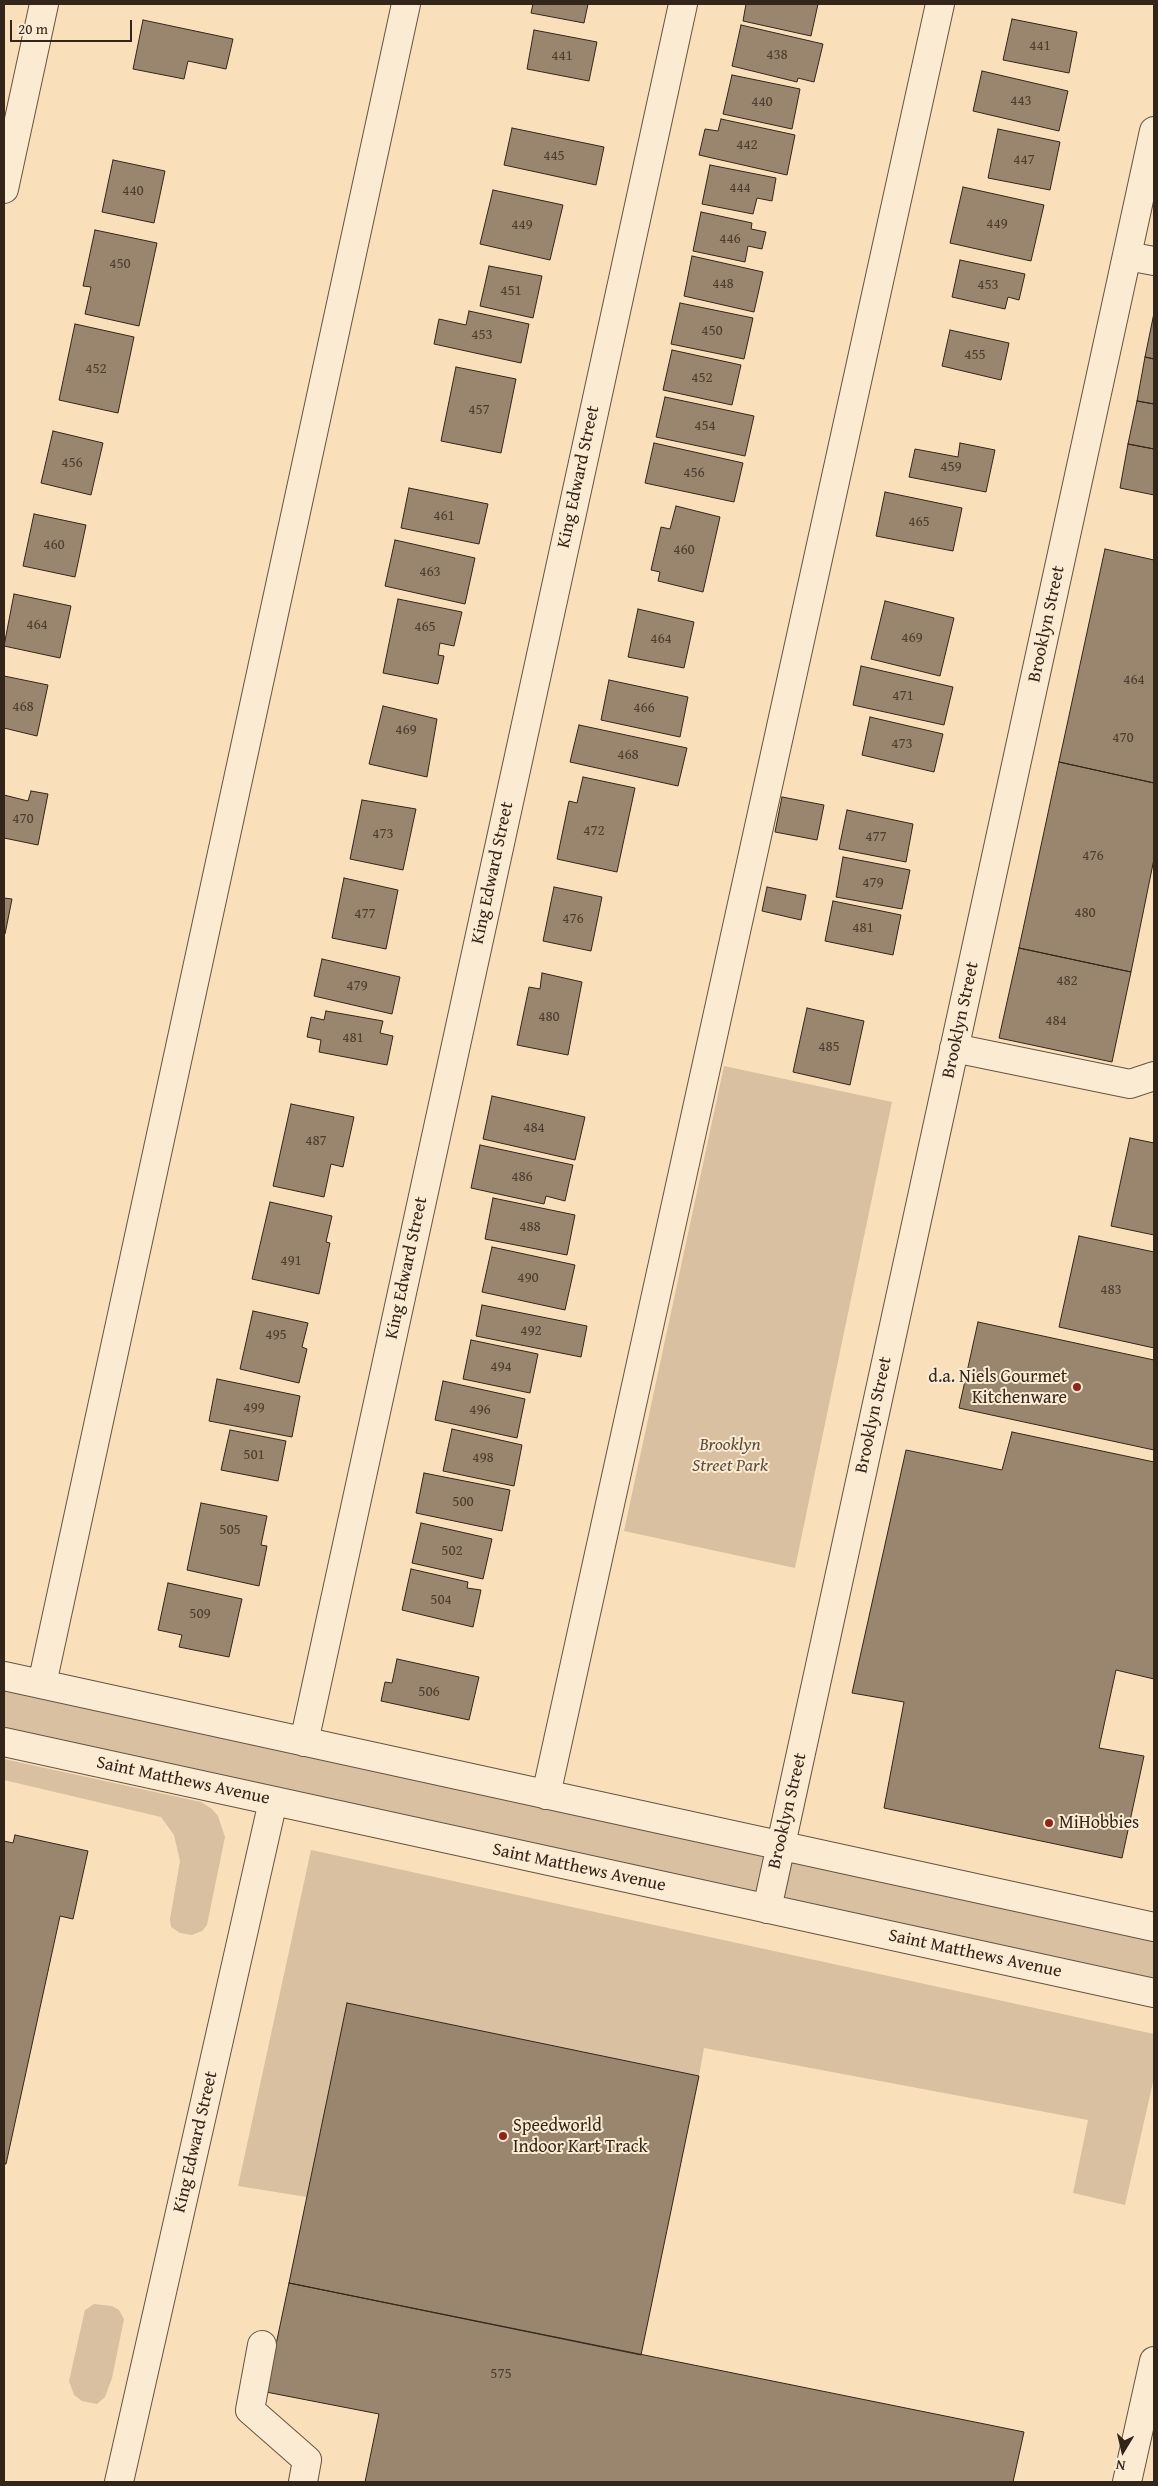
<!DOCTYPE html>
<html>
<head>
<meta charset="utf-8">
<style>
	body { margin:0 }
	#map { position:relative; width:1158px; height:2486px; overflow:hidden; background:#f9e0bb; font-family:"Gentium Book Plus",serif }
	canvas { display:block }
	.frame { position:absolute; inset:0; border:5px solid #34251a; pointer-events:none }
	.north { position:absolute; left:1098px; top:2426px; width:50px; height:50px; -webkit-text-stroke:4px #fbebd3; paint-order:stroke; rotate:189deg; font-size:14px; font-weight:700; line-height:20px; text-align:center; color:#34251a }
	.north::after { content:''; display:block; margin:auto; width:18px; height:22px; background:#34251a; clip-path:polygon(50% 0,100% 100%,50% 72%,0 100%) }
	.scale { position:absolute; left:10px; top:20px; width:122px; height:22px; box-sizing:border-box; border:2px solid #34251a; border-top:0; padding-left:6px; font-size:15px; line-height:18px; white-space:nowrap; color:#34251a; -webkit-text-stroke:4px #fbebd3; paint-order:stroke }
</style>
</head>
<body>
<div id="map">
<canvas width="1158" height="2486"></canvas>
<div class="frame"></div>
<div class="north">N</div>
<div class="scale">20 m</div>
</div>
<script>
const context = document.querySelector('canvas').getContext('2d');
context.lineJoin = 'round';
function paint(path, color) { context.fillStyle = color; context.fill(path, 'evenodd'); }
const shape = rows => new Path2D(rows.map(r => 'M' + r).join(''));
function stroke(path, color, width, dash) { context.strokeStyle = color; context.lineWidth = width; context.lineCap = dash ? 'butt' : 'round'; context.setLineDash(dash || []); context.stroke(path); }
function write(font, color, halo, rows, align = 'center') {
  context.font = font + ' "Gentium Book Plus",serif'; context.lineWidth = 4; context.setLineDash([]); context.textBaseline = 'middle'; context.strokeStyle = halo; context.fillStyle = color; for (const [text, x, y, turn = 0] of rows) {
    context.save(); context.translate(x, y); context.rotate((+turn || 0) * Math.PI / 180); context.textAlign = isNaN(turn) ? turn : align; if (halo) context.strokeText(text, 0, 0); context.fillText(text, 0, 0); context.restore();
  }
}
paint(shape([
	[724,1066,892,1102,795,1568,624,1531],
	[4,1676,1154,1927,1154,1993,4,1742],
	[4,1759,201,1802,212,1809,218,1816,225,1837,207,1925,202,1931,192,1935,180,1933,171,1927,170,1919,180,1861,174,1835,161,1817,4,1780],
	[311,1850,1154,2034,1154,2078,1125,2205,1073,2193,1088,2120,704,2048,699,2076,347,2003,307,2197,238,2186],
	[94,2304,112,2306,119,2310,124,2319,112,2378,105,2397,97,2404,82,2401,74,2395,69,2381,85,2310]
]), '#d8c0a0');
const building = shape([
	[533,4,588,4,584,23,531,13,533,4],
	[746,4,818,4,811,36,743,21,746,4],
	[1012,19,1077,32,1069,73,1003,60,1012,19],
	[143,20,233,39,226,69,188,61,184,79,133,69,143,20],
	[741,25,823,44,814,82,798,78,797,82,732,66,741,25],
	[534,30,597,42,589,81,527,69,534,30],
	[982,71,1068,91,1059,131,973,111,982,71],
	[732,75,800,89,792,129,723,114,732,75],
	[721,119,795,135,787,175,699,155,705,129,718,131,721,119],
	[512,128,604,147,596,185,504,165,512,128],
	[998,129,1060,142,1050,190,988,178,998,129],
	[113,160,165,171,154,223,102,212,113,160],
	[710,165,776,178,772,201,757,198,753,214,702,204,710,165],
	[963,187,1044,205,1031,261,950,243,963,187],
	[493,190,563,205,550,260,480,244,493,190],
	[701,212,752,223,751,229,766,232,762,249,748,246,745,262,693,251,701,212],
	[95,230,157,243,139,326,85,314,91,287,83,286,95,230],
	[692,256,763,272,754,312,684,296,692,256],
	[960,260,1025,274,1019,300,1008,297,1005,309,952,297,960,260],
	[489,266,542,276,533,318,480,306,489,266],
	[680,303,753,318,744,359,671,344,680,303],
	[469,311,529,324,521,363,434,344,439,319,466,325,469,311],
	[1154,313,1154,359,1145,357,1154,313],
	[75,324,134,337,118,413,59,400,75,324],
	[950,330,1009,343,1001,380,942,366,950,330],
	[672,350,741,365,732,405,663,390,672,350],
	[1145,357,1154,359,1154,404,1137,401,1145,357],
	[456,367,516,379,501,453,441,441,456,367],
	[665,397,754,416,745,456,656,437,665,397],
	[1137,401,1154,404,1154,449,1128,444,1137,401],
	[53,431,103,443,91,495,41,483,53,431],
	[654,443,743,463,734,502,645,483,654,443],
	[960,443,995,450,986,492,909,477,915,449,958,457,960,443],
	[1128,444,1154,449,1154,495,1120,488,1128,444],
	[409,488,488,504,479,544,401,528,409,488],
	[885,492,962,508,953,551,876,536,885,492],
	[676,506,720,517,703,592,658,581,660,572,651,570,661,527,670,529,676,506],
	[34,514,86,525,75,577,23,566,34,514],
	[395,540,475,558,465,604,385,586,395,540],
	[1105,549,1154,560,1154,783,1059,762,1105,549],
	[14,594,71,606,60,658,4,646,14,594],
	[398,599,462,612,454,646,440,643,438,655,444,656,438,684,383,673,398,599],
	[885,601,954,618,940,676,871,659,885,601],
	[638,609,694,622,684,668,628,657,638,609],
	[861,666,953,687,944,725,853,705,861,666],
	[4,676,48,685,37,736,4,728,4,676],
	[609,680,688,697,680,737,601,720,609,680],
	[383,706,437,719,427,777,369,764,383,706],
	[870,717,943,734,934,772,862,755,870,717],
	[579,725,687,748,678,786,570,762,579,725],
	[1059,762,1154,783,1154,859,1131,972,1019,948,1059,762],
	[583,777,635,788,617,872,557,859,569,801,577,803,583,777],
	[31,791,48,794,38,845,4,838,4,795,28,801,31,791],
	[782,797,824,805,817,840,775,832,782,797],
	[362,800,416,809,403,870,350,859,362,800],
	[847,810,913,824,906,862,839,849,847,810],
	[843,857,910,870,902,909,836,897,843,857],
	[344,878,398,890,386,949,332,938,344,878],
	[554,887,602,897,591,951,543,941,554,887],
	[767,887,806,895,801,920,762,911,767,887],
	[4,898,12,899,5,934,4,934,4,898],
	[833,901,901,915,893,955,825,941,833,901],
	[1019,948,1131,972,1112,1062,999,1038,1019,948],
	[322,959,400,977,392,1014,314,996,322,959],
	[542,973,582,982,568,1055,517,1045,529,987,540,989,542,973],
	[807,1008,864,1021,850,1085,793,1072,807,1008],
	[326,1011,383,1021,380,1033,393,1036,387,1065,319,1052,321,1040,307,1037,311,1017,324,1020,326,1011],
	[492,1096,585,1117,575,1160,483,1139,492,1096],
	[291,1104,354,1117,343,1167,331,1164,324,1197,273,1186,291,1104],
	[1130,1138,1154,1143,1154,1235,1111,1226,1130,1138],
	[480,1145,573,1165,565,1201,546,1196,544,1204,471,1188,480,1145],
	[493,1198,575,1215,567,1255,485,1239,493,1198],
	[270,1202,332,1216,326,1242,330,1243,319,1294,252,1279,270,1202],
	[1079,1236,1154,1252,1154,1348,1059,1327,1079,1236],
	[492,1247,575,1265,565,1310,482,1292,492,1247],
	[482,1305,587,1326,581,1357,476,1336,482,1305],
	[253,1311,308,1323,302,1347,307,1349,299,1383,240,1369,253,1311],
	[978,1322,1154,1360,1154,1450,959,1408,978,1322],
	[471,1340,538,1354,530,1393,463,1379,471,1340],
	[217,1379,300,1396,292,1437,209,1421,217,1379],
	[443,1381,525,1399,517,1438,435,1420,443,1381],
	[452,1429,522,1445,514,1486,443,1471,452,1429],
	[230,1430,286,1441,278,1481,221,1470,230,1430],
	[1012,1432,1154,1462,1154,1679,1116,1670,1099,1748,1144,1756,1122,1858,884,1808,904,1702,852,1693,906,1450,1002,1470,1012,1432],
	[424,1473,510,1490,502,1531,416,1513,424,1473],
	[201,1503,267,1516,261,1545,267,1546,259,1586,187,1570,201,1503],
	[421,1523,492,1539,483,1579,412,1563,421,1523],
	[411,1569,468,1582,467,1588,481,1590,473,1627,402,1610,411,1569],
	[168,1583,242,1599,229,1657,179,1647,182,1635,158,1630,168,1583],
	[397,1659,479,1677,469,1720,381,1701,385,1682,392,1683,397,1659],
	[15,1835,88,1851,73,1919,60,1916,6,2164,4,2164,4,1841,13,1843,15,1835],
	[347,2003,699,2076,641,2355,289,2283,347,2003],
	[289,2283,1024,2432,1013,2482,365,2482,379,2414,266,2392,289,2283]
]);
paint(building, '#9a866e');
stroke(building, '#34251a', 1);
const minor = shape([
	[4,189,44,4],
	[1127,256,1154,261],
	[954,1048,1130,1084,1154,1076],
	[4,1676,1154,1927],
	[42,1684,406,4],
	[4,1742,1154,1993],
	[304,1742,683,4],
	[546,1795,940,4],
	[767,1909,1154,131],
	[262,2345,250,2410,307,2460,303,2482],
	[119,2482,273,1801],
	[1127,2482,1154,2361]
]);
stroke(minor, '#655442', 30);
stroke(minor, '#fbebd3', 28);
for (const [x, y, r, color] of [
	[1077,1387,5,"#8f2418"],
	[1049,1823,5,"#8f2418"],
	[503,2136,5,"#8f2418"]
]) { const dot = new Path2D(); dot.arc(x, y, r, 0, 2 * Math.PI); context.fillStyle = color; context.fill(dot); stroke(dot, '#fbebd3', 2); }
write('15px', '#4e3d2f', null, [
	["441",1040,46],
	["438",777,55],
	["441",562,56],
	["443",1021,101],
	["440",762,102],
	["442",747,145],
	["445",554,156],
	["447",1024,160],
	["444",740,188],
	["440",133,191],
	["449",997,224],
	["449",522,225],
	["446",730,239],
	["450",120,264],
	["448",723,284],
	["453",988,285],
	["451",511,291],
	["450",712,331],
	["453",482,335],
	["455",975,355],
	["452",96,369],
	["452",702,378],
	["457",479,410],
	["454",705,426],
	["456",72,463],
	["459",951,467],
	["456",694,473],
	["461",444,516],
	["465",919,522],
	["460",54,545],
	["460",684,550],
	["463",430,572],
	["464",37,625],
	["465",425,627],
	["469",912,638],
	["464",661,639],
	["464",1134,680],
	["471",903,696],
	["468",23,707],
	["466",644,708],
	["469",406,730],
	["470",1123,738],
	["473",902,744],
	["468",628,755],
	["470",23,819],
	["472",594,831],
	["473",383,834],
	["477",876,837],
	["476",1093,856],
	["479",873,883],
	["480",1085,913],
	["477",365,914],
	["476",573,919],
	["481",863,928],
	["482",1067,981],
	["479",357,986],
	["480",549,1017],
	["484",1056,1021],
	["481",353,1038],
	["485",829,1047],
	["484",534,1128],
	["487",316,1141],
	["486",522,1177],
	["488",530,1227],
	["491",291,1261],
	["490",528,1278],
	["483",1111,1290],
	["492",531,1331],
	["495",276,1335],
	["494",501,1367],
	["499",254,1408],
	["496",480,1410],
	["501",254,1455],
	["498",483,1458],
	["500",463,1502],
	["505",230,1530],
	["502",452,1551],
	["504",441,1600],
	["509",200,1614],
	["506",429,1692],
	["575",501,2374]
]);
write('18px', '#34251a', '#fbebd3', [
	["King Edward Street",579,477,-78],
	["Brooklyn Street",1047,624,-78],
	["King Edward Street",493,873,-78],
	["Brooklyn Street",961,1020,-78],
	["King Edward Street",407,1268,-78],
	["Brooklyn Street",874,1415,-78],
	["Saint Matthews Avenue",183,1781,12],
	["Brooklyn Street",788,1811,-77],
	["Saint Matthews Avenue",579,1868,12],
	["Saint Matthews Avenue",975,1954,12],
	["King Edward Street",196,2142,-77]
]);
write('18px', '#34251a', '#fbebd3', [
	["d.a. Niels Gourmet",1067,1377,"right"],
	["Kitchenware",1067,1398,"right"],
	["MiHobbies",1059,1823],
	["Speedworld",513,2126],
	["Indoor Kart Track",513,2147]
], 'left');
write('italic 18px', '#5d4c3c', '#fbebd3', [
	["Brooklyn",730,1445],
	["Street Park",730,1466]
]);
</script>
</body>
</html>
